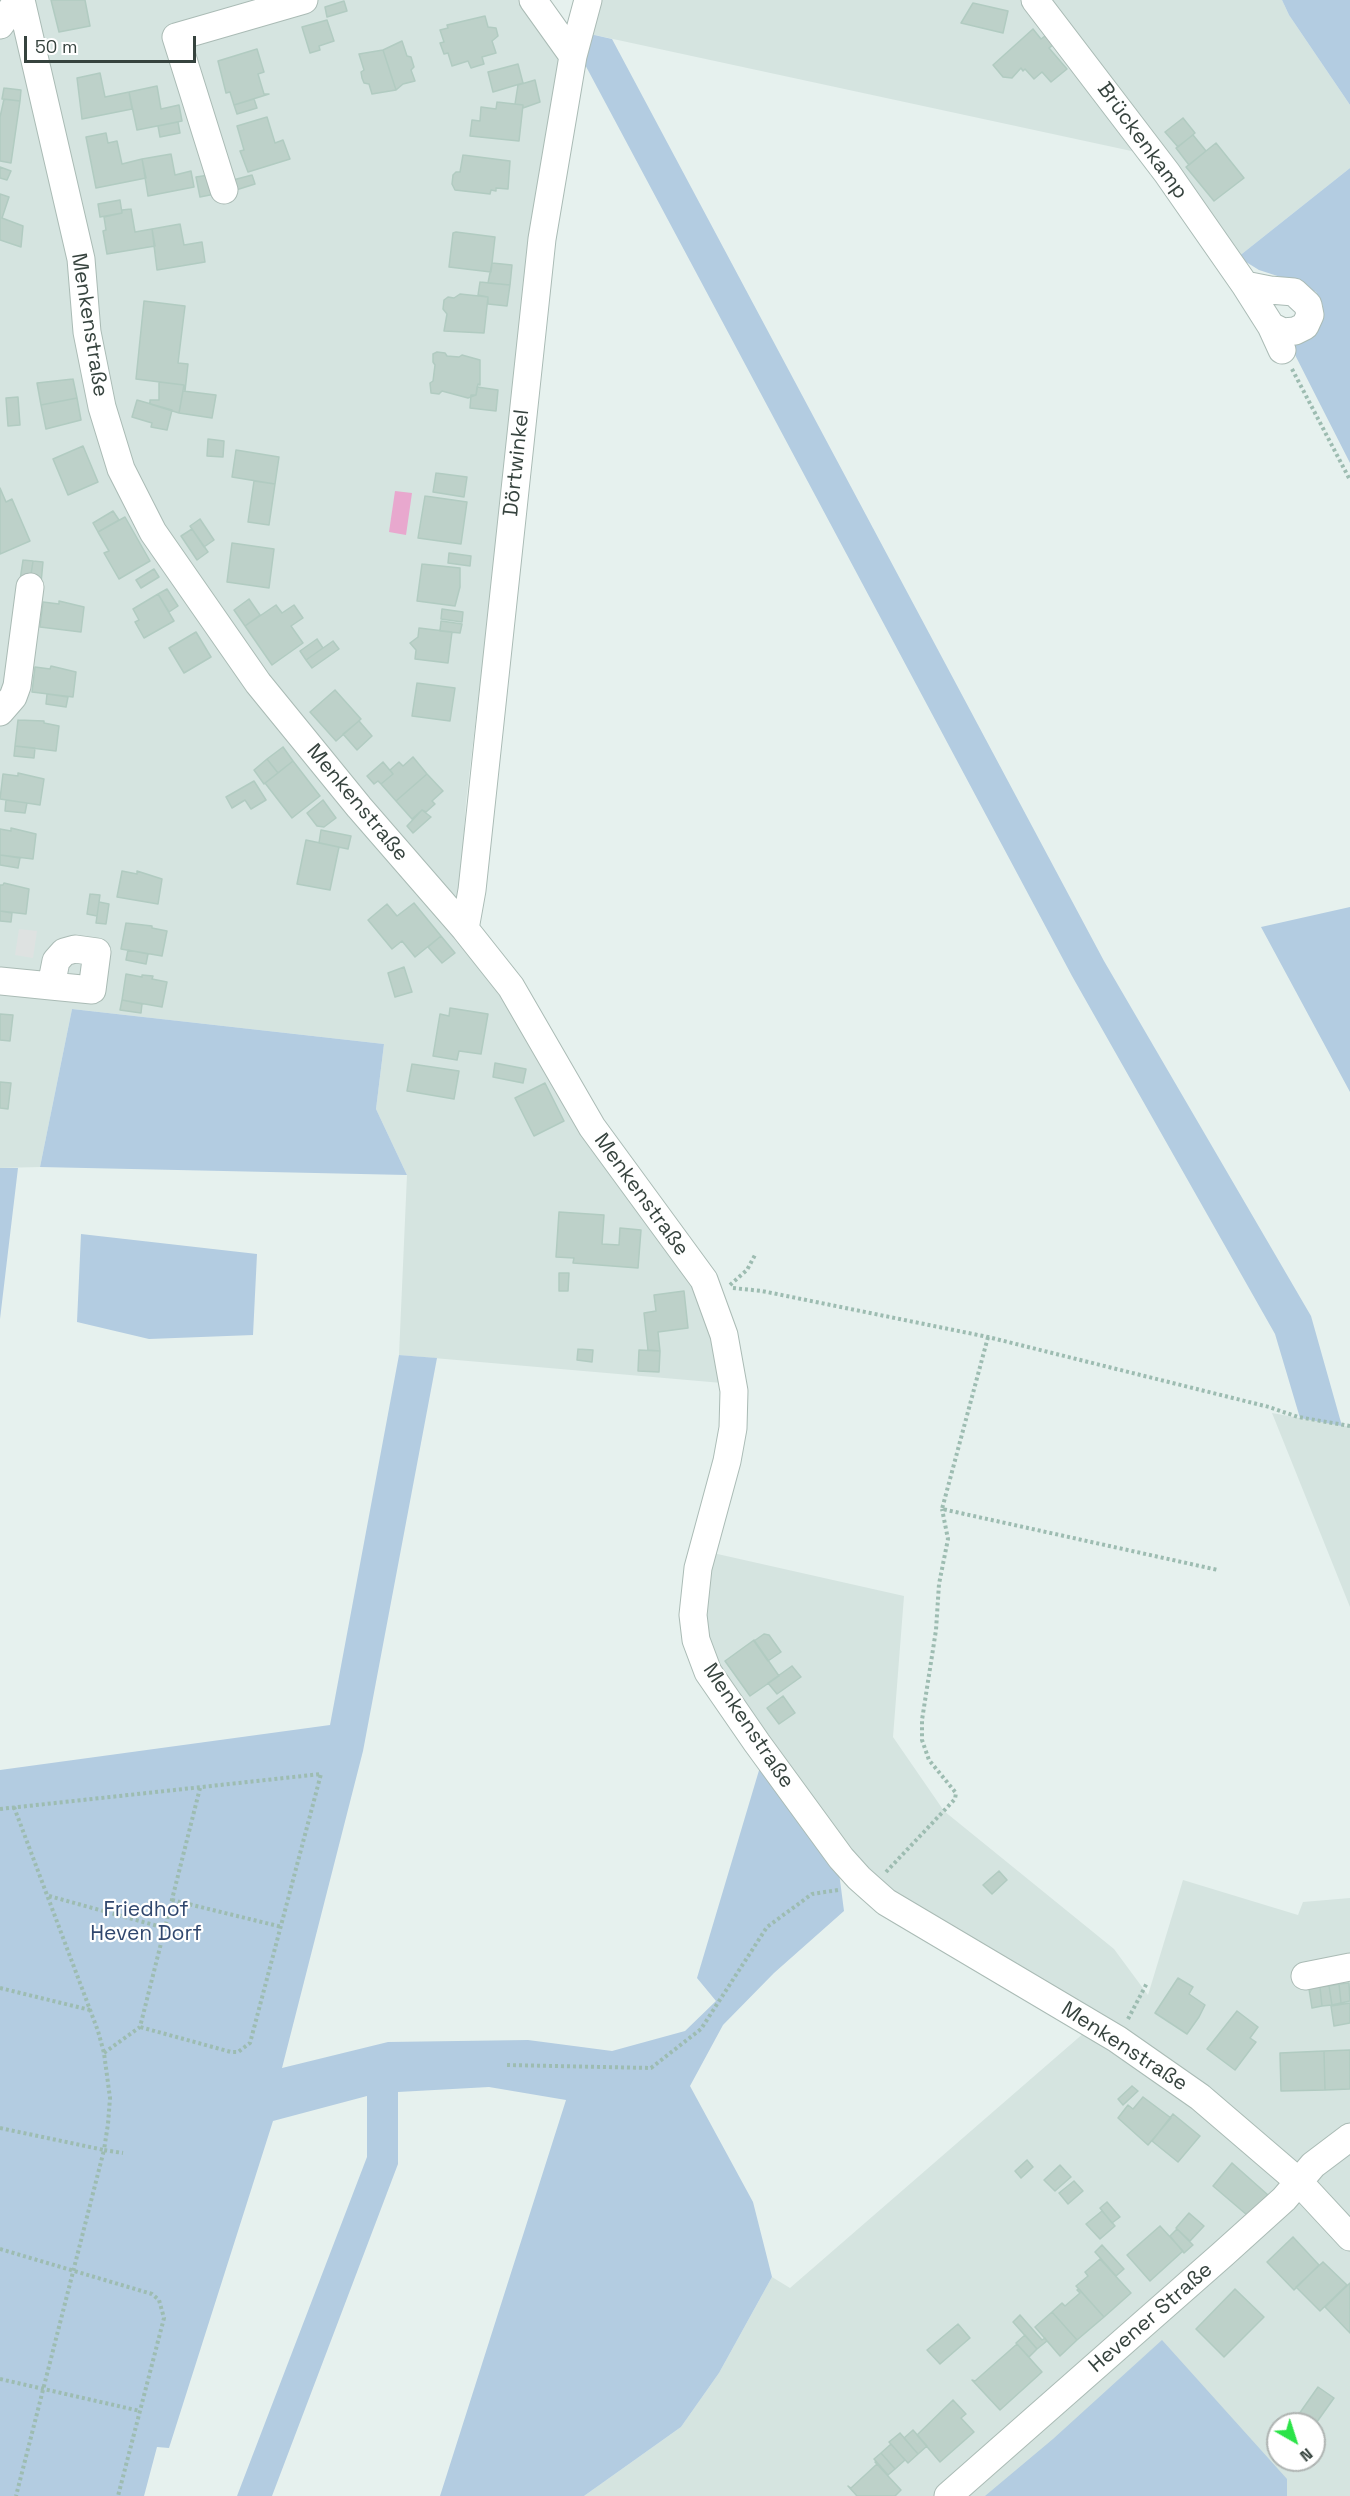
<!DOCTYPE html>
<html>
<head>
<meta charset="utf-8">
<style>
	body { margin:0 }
	#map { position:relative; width:1350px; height:2496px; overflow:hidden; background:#e6f1ee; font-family:"Space Grotesk",sans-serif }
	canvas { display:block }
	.north { position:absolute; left:1266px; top:2412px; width:60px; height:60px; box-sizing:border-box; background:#fff; border:2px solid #afb4b2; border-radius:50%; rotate:141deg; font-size:16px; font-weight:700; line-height:24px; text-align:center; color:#36433e }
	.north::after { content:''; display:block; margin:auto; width:21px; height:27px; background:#2be348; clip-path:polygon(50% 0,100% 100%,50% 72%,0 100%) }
	.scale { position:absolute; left:24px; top:36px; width:172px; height:27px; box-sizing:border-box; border:3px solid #36433e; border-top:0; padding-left:8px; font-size:18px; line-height:21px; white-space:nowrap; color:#36433e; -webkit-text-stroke:4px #fff; paint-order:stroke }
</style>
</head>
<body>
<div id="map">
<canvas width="1350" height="2496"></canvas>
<div class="north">N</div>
<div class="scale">50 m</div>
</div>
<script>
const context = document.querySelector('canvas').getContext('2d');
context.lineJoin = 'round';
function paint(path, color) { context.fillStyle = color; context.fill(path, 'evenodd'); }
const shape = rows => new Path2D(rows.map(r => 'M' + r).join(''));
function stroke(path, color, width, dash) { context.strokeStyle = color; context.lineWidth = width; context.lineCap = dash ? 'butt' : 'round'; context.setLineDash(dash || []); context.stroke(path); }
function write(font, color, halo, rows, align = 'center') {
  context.font = font + ' "Space Grotesk",sans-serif'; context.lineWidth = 4.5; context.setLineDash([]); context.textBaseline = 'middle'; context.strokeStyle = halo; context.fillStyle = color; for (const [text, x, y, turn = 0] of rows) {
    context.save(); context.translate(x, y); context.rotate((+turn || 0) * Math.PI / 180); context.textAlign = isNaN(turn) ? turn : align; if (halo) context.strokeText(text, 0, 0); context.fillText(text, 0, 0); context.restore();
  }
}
paint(shape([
	[0,0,522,0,566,67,532,246,466,802,457,933,505,991,694,1280,712,1322,722,1383,399,1355,407,1175,376,1109,384,1044,72,1009,40,1167,0,1168],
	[599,0,1282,0,1289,15,1350,105,1350,168,1238,257,1136,152,590,34],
	[1272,1413,1350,1427,1350,1607],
	[713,1553,904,1596,893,1737,944,1811,1114,1949,1148,1995,1183,1880,1298,1915,1303,1902,1350,1898,1350,2496,584,2496,681,2427,719,2373,772,2277,790,2288,1085,2032,866,1873,719,1669,707,1636,705,1618],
	[1278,2424,1314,2424,1314,2460,1278,2460]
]), '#d5e4e0');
paint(shape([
	[1282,0,1350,0,1350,105,1289,15],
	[590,34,612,39,1104,961,1311,1316,1342,1426,1300,1418,1275,1334,1072,976,582,59],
	[1350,168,1350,463,1291,347,1314,334,1321,320,1323,306,1316,292,1296,282,1259,270,1238,257],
	[1350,907,1350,1092,1261,927],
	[72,1009,384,1044,376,1109,407,1175,40,1167],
	[0,1168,18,1168,0,1319],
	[81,1234,257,1254,253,1335,149,1339,77,1322],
	[399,1355,437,1358,363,1751,282,2068,388,2042,528,2040,612,2051,685,2031,716,2001,697,1978,760,1767,838,1865,844,1911,774,1973,723,2025,690,2086,753,2202,772,2277,719,2373,681,2427,584,2496,440,2496,566,2100,489,2087,398,2092,398,2164,272,2496,237,2496,367,2157,367,2096,273,2121,169,2448,157,2447,144,2496,0,2496,0,1770,330,1725],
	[1162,2340,1287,2479,1287,2496,985,2496,1053,2439]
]), '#b3cce1');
paint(shape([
	[19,929,37,931,33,958,15,955]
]), '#dee2e1');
paint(shape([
	[395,491,412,493,406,535,389,532]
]), '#e8a8ce');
const building = shape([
	[51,0,85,0,90,26,59,32,51,0],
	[344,1,347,11,327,17,325,7,344,1],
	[973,3,1008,11,1003,33,961,23,973,3],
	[485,16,488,27,496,28,498,36,492,41,496,53,482,57,484,64,471,68,468,61,452,66,448,53,444,54,440,43,444,42,440,30,448,28,447,25,485,16],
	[327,20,334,41,319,46,320,50,310,53,302,27,327,20],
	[1033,29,1041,39,1045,36,1053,45,1049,48,1067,69,1051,82,1042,72,1034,79,1025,69,1023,71,1021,68,1012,78,1003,77,993,65,1033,29],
	[402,41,407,56,411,57,414,67,411,70,415,81,403,84,396,90,383,50,402,41],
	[257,49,264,72,258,74,264,94,269,94,234,105,230,92,226,93,218,61,257,49],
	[383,50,396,90,372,94,369,84,364,83,362,78,361,72,364,70,359,54,383,50],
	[518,64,523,83,493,92,488,72,518,64],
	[100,73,105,97,129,92,132,109,82,119,77,78,100,73],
	[535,80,540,102,523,108,523,105,515,104,518,85,535,80],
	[157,86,161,109,179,105,182,121,137,130,129,92,157,86],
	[4,88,21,90,20,101,2,99,4,88],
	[4,99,20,101,11,163,0,161,0,117,4,99],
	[254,99,257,108,237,114,234,105,254,99],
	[497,102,523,105,519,141,470,136,472,120,480,121,481,107,496,109,497,102],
	[267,117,275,143,283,140,290,159,248,172,240,151,244,150,237,126,267,117],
	[1183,118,1195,133,1178,147,1165,132,1183,118],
	[178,122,180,133,160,137,158,126,178,122],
	[106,133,108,143,117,141,122,164,142,159,146,178,96,188,86,137,106,133],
	[1193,135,1206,151,1189,165,1176,148,1193,135],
	[1216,143,1244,178,1214,201,1186,167,1216,143],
	[171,154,175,175,191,171,194,187,148,196,142,159,171,154],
	[463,155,510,161,508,189,496,188,496,191,491,190,490,194,455,190,452,184,453,175,456,172,460,172,463,155],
	[0,167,11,171,7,180,0,178,0,167],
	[209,175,215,194,200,197,196,177,209,175],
	[252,175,255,184,236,190,233,180,252,175],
	[0,194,9,197,2,218,23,226,21,247,0,240,0,194],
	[120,200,122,213,100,217,98,204,120,200],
	[131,209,135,232,152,229,155,246,107,254,103,231,106,230,104,217,122,213,122,210,131,209],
	[180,224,184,245,202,242,205,262,157,270,152,229,180,224],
	[456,232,495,237,491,272,449,267,453,233,456,232],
	[492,263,512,265,510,285,488,283,492,263],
	[480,282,510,285,507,306,488,304,488,297,478,295,480,282],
	[460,294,488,297,484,333,444,331,447,314,443,309,444,300,448,297,454,298,460,294],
	[144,301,185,306,178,363,188,364,185,391,184,385,136,379,144,301],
	[437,352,445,353,447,356,459,357,462,355,480,360,480,385,478,384,476,395,468,398,442,391,439,394,431,393,430,383,433,381,435,365,433,362,433,354,437,352],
	[73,379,77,398,41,405,37,383,73,379],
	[159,382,184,385,179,413,150,404,150,400,159,400,159,382],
	[477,387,498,390,496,411,470,408,471,395,476,395,477,387],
	[183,391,216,395,212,418,179,413,183,391],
	[18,397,20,425,8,426,6,398,18,397],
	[77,398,81,420,46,429,41,405,77,398],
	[137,400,172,410,167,430,151,427,152,423,132,417,137,400],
	[208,439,224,441,223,457,207,456,208,439],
	[83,446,98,482,68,495,53,459,83,446],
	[236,450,279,457,275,484,232,477,236,450],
	[436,473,467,477,464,497,433,492,436,473],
	[254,481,275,484,269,525,248,522,254,481],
	[0,488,6,502,12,499,30,541,0,554,0,488],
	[425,496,467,502,461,544,418,538,425,496],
	[113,511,119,520,98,532,93,523,113,511],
	[125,517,150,561,119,579,104,553,109,551,98,532,125,517],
	[200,519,214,540,204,547,190,526,200,519],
	[192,529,208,552,197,560,181,536,192,529],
	[232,543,274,549,269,588,227,582,232,543],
	[449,553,471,556,470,566,448,563,449,553],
	[23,560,33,561,30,581,20,580,23,560],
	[33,561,43,562,41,583,30,581,33,561],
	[422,564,460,568,460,587,455,606,417,601,422,564],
	[154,569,159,577,141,588,136,580,154,569],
	[167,589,178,606,169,612,158,594,167,589],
	[158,594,174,621,144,638,135,622,139,620,133,609,158,594],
	[249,599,260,615,245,626,234,610,249,599],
	[59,601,84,607,81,632,40,627,43,602,59,604,59,601],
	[276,605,282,613,294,605,303,618,291,626,303,643,272,665,245,626,276,605],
	[442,609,463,612,462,622,441,619,442,609],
	[441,621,462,624,460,633,440,631,441,621],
	[419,628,452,632,448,663,415,659,416,650,410,643,418,637,419,628],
	[196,632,211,657,184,673,169,648,196,632],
	[317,639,323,648,306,660,300,651,317,639],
	[333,641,339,649,312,668,306,660,333,641],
	[51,666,76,672,73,697,32,692,35,667,50,669,51,666],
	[417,683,455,688,450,721,412,716,417,683],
	[335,690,361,719,336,741,310,712,335,690],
	[47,694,68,697,66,707,46,704,47,694],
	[18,720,44,721,44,723,59,726,56,751,15,746,18,720],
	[359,721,372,736,357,750,343,734,359,721],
	[15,746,35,748,34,758,14,756,15,746],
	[283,747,293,761,278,773,267,759,283,747],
	[413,757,427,774,396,801,381,784,393,774,390,770,399,762,403,766,413,757],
	[267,759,278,773,264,784,254,770,267,759],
	[293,761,320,796,292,818,265,783,293,761],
	[383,762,393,774,381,784,378,781,374,784,367,776,383,762],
	[18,773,44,779,40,805,0,799,3,774,18,776,18,773],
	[427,774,443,791,432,801,435,804,426,812,422,810,412,819,396,801,427,774],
	[254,781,266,800,251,809,245,800,232,808,226,797,254,781],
	[6,800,27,803,25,813,5,811,6,800],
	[323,800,336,818,324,827,317,826,307,813,323,800],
	[422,810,431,817,413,833,407,826,422,810],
	[11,828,36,834,33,859,0,855,0,829,11,831,11,828],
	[321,830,351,836,348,849,319,843,321,830],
	[306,840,339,847,330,890,297,884,306,840],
	[0,855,20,858,18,868,0,865,0,855],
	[122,871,137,874,137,871,162,879,158,904,117,897,122,871],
	[4,883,29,889,26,914,0,911,0,885,3,885,4,883],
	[90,894,100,895,97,916,87,914,90,894],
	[99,902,109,904,106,924,96,923,99,902],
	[414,903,441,936,415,957,402,941,392,949,368,920,387,904,397,916,414,903],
	[0,911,12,913,11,922,0,921,0,911],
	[126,923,152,926,152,928,167,931,162,956,121,949,126,923],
	[441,936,455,953,442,963,428,947,441,936],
	[128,950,148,954,146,964,126,960,128,950],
	[404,967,412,992,395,997,388,973,404,967],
	[126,974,142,977,142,975,153,976,152,979,167,982,162,1007,122,1000,126,974],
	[122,1000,142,1004,141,1013,120,1010,122,1000],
	[450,1008,488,1014,481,1054,459,1051,457,1060,433,1056,440,1014,449,1016,450,1008],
	[0,1014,13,1015,10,1041,0,1040,0,1014],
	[495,1063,526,1069,523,1083,493,1077,495,1063],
	[412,1064,459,1071,454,1099,407,1091,412,1064],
	[0,1082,11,1083,8,1109,0,1108,0,1082],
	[545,1083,564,1121,534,1136,515,1098,545,1083],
	[559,1212,604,1215,602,1244,619,1245,620,1228,641,1230,638,1268,573,1263,574,1258,556,1257,559,1212],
	[559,1273,569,1273,568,1291,559,1291,559,1273],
	[684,1291,688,1328,658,1332,660,1351,648,1350,644,1313,656,1311,654,1295,684,1291],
	[578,1349,593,1350,592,1362,577,1360,578,1349],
	[639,1350,660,1351,659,1372,638,1371,639,1350],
	[764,1634,769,1635,781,1652,768,1661,754,1641,764,1634],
	[754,1640,779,1676,750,1696,725,1661,754,1640],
	[792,1666,801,1677,777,1694,768,1683,792,1666],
	[783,1696,795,1713,779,1724,767,1708,783,1696],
	[999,1871,1007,1880,992,1894,983,1885,999,1871],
	[1178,1978,1193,1987,1189,1994,1205,2005,1199,2017,1187,2034,1155,2013,1178,1978],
	[1349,1983,1350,2001,1341,2003,1339,1984,1349,1983],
	[1339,1984,1341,2003,1332,2005,1329,1986,1339,1984],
	[1329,1986,1332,2005,1322,2006,1320,1987,1329,1986],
	[1320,1987,1322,2006,1312,2008,1309,1989,1320,1987],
	[1350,2003,1350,2023,1334,2026,1331,2006,1350,2003],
	[1237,2011,1258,2027,1250,2038,1256,2042,1235,2070,1207,2049,1237,2011],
	[1350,2050,1350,2089,1325,2090,1324,2051,1350,2050],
	[1324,2051,1325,2090,1281,2091,1280,2053,1324,2051],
	[1132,2086,1138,2091,1123,2105,1118,2099,1132,2086],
	[1143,2097,1171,2118,1148,2145,1118,2118,1128,2105,1133,2109,1143,2097],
	[1173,2114,1200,2136,1178,2162,1152,2141,1173,2114],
	[1027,2160,1033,2167,1021,2178,1015,2171,1027,2160],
	[1232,2163,1268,2195,1247,2215,1213,2186,1232,2163],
	[1060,2165,1071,2177,1055,2191,1044,2180,1060,2165],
	[1074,2181,1083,2191,1068,2204,1059,2193,1074,2181],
	[1107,2202,1120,2217,1112,2223,1100,2208,1107,2202],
	[1102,2211,1115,2226,1100,2239,1086,2224,1102,2211],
	[1189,2213,1204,2226,1190,2241,1176,2228,1189,2213],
	[1160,2226,1183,2251,1150,2281,1127,2255,1160,2226],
	[1177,2229,1193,2245,1184,2253,1170,2236,1177,2229],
	[1293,2237,1319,2265,1294,2290,1267,2262,1293,2237],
	[1102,2245,1124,2269,1116,2276,1095,2252,1102,2245],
	[1100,2259,1131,2293,1104,2317,1076,2286,1088,2276,1085,2272,1100,2259],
	[1323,2262,1347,2285,1320,2311,1296,2287,1323,2262],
	[1350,2283,1350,2333,1325,2307,1350,2283],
	[1079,2289,1104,2317,1077,2340,1052,2312,1062,2303,1065,2306,1080,2293,1077,2290,1079,2289],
	[1235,2289,1264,2317,1224,2357,1196,2329,1235,2289],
	[1052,2312,1077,2340,1060,2356,1035,2327,1052,2312],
	[1020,2315,1042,2340,1045,2338,1047,2341,1037,2349,1013,2322,1020,2315],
	[958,2324,970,2338,940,2364,927,2350,958,2324],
	[1025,2335,1037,2349,1029,2357,1016,2343,1025,2335],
	[1017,2344,1042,2372,1000,2410,972,2380,975,2381,1017,2344],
	[1318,2387,1334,2398,1314,2426,1292,2424,1318,2387],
	[953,2400,966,2414,961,2418,974,2432,940,2462,917,2435,953,2400],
	[913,2430,927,2446,918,2454,904,2438,913,2430],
	[900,2433,918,2454,908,2463,889,2442,900,2433],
	[891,2444,905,2460,895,2469,881,2453,891,2444],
	[881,2453,895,2469,888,2475,874,2459,881,2453],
	[875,2462,901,2490,895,2496,857,2496,848,2486,851,2488,877,2464,875,2462]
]);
paint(building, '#bdd1c9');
stroke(building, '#b1cbc1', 1.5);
const minor = shape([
	[21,0,81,259,87,332,102,407,121,469,153,532,258,683,359,807,465,929,511,987,592,1127,704,1280,724,1335,734,1391,733,1428,727,1461,698,1568,693,1615,696,1640,708,1672,757,1743,841,1858,859,1878,886,1902,1117,2039,1200,2097,1298,2181,1350,2237],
	[533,0,573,56],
	[1035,0,1167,173,1245,285,1271,326,1282,350],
	[0,25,18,0],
	[224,190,176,37,304,0],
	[1245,285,1270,290,1294,292,1308,305,1310,315,1305,326,1295,331,1283,332,1271,326],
	[0,712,13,697,17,686,30,587],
	[465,929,472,890,542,239,573,56,588,0],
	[0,981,51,986,92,990,97,952,75,949,64,952,56,961,51,986],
	[1305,1976,1350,1967],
	[948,2496,1223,2254,1284,2199,1313,2165,1350,2137]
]);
stroke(minor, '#aabbb5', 29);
stroke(shape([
	[1292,369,1350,480],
	[730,1285,747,1270,755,1255],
	[733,1288,762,1291,988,1337,1269,1407,1298,1417,1350,1426],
	[988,1337,942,1509,1218,1570],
	[14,1807,98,2031,104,2053,110,2098,108,2124,104,2150,123,2153],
	[0,1809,321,1774,250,2043,238,2052,231,2052,140,2027],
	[886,1872,955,1799,956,1793,929,1760,922,1740,922,1720,936,1630,939,1584,948,1539,942,1509],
	[49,1896,165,1928],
	[172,1900,282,1927],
	[0,1988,90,2010],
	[1128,2019,1147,1983],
	[104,2053,140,2027,200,1788],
	[507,2065,651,2068,701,2029,767,1927,812,1894,838,1890],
	[0,2128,104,2150,16,2496],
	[0,2249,152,2294,159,2300,164,2318,118,2496],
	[0,2379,140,2411]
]), '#9dbcb1', 4, [3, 3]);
stroke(minor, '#fff', 27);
write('21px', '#36433e', '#fff', [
	["Brückenkamp",1142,141,54],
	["Menkenstraße",89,325,81],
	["Dörtwinkel",517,463,-84],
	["Menkenstraße",357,803,50],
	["Menkenstraße",641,1195,54],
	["Menkenstraße",748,1726,56],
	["Menkenstraße",1124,2047,33],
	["Hevener Straße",1151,2318,-41]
]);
write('21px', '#30476e', '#fff', [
	["Friedhof",146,1910],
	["Heven Dorf",146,1934]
]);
</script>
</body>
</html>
